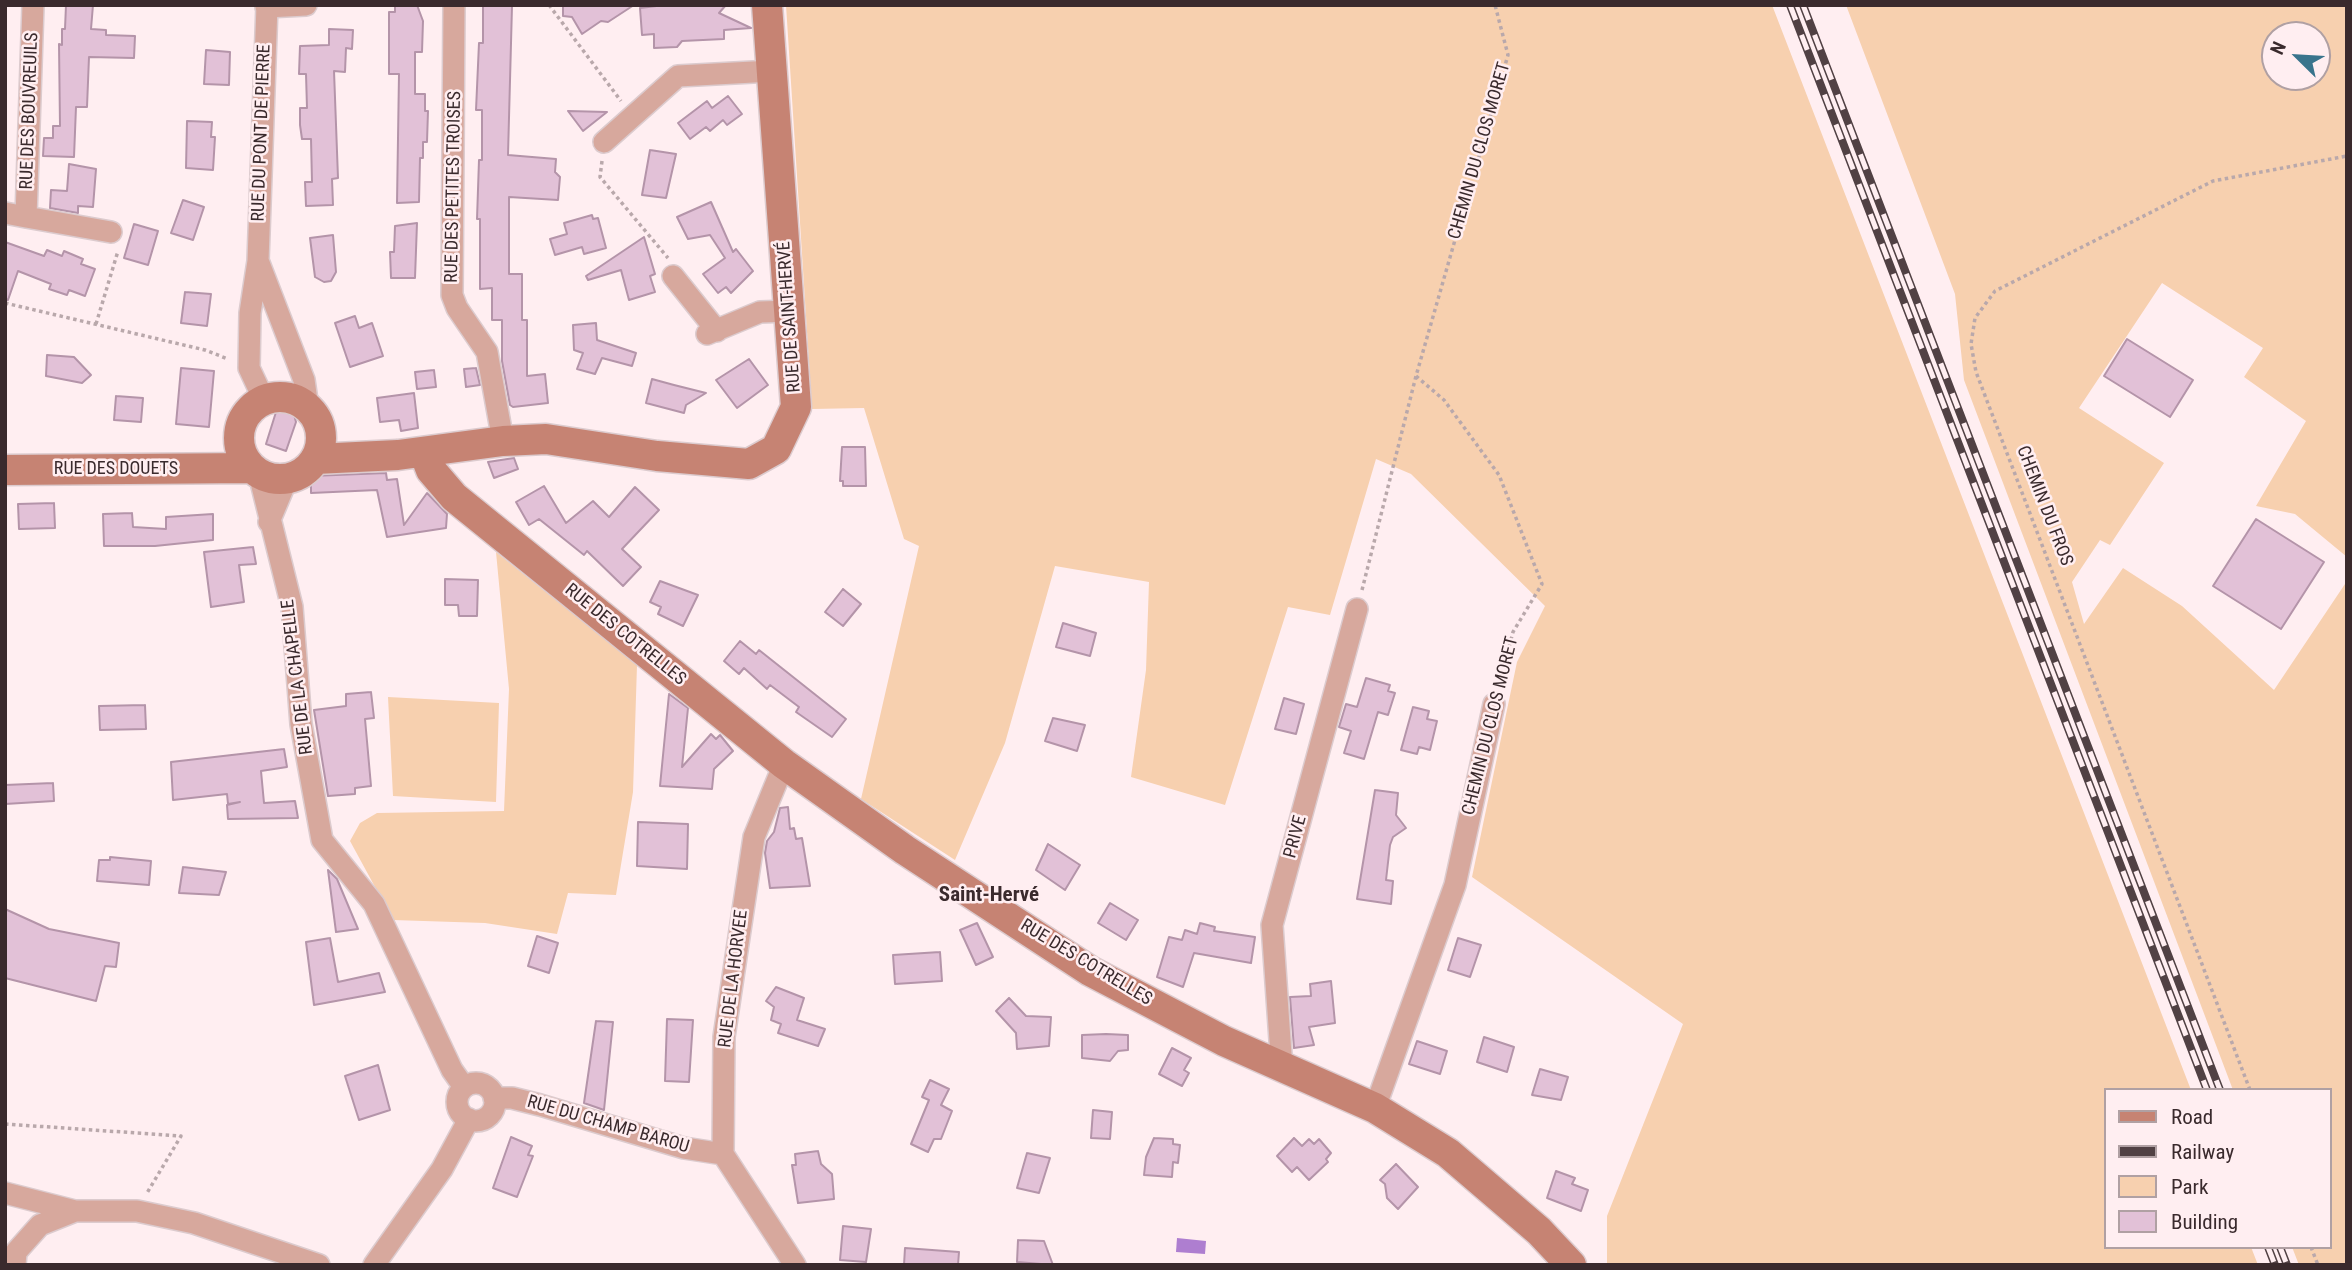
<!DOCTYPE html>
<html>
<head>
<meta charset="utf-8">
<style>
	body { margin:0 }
	#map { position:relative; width:2352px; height:1270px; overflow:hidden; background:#ffeef1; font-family:"Roboto Condensed",sans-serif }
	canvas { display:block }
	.frame { position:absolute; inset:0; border:7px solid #3a2a2d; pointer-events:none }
	.legend { position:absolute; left:2104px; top:1088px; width:228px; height:161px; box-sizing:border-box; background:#ffeef1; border:2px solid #b0a0a3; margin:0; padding:9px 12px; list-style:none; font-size:21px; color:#3a2a2d }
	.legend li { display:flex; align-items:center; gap:14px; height:35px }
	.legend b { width:35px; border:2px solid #b0a0a3 }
	.north { position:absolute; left:2261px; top:21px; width:70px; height:70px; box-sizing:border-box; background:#ffeef1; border:2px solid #b0a0a3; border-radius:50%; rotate:294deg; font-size:19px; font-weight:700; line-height:28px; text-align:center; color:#3a2a2d }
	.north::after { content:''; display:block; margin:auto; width:24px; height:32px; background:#39748c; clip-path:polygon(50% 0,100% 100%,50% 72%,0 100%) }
</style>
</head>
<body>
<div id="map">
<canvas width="2352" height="1270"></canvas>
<div class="frame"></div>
<ul class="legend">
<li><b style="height:9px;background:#c68373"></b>Road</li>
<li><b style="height:9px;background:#514144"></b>Railway</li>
<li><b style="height:19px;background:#f7d0af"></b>Park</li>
<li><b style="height:19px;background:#e2c1d7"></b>Building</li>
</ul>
<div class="north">N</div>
</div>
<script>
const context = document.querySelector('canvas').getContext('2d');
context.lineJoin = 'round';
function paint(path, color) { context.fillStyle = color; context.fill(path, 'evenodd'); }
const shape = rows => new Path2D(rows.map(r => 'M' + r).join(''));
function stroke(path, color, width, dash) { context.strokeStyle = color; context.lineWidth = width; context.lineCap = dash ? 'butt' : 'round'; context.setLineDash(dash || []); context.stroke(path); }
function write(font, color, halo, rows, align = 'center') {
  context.font = font + ' "Roboto Condensed",sans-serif'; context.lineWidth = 5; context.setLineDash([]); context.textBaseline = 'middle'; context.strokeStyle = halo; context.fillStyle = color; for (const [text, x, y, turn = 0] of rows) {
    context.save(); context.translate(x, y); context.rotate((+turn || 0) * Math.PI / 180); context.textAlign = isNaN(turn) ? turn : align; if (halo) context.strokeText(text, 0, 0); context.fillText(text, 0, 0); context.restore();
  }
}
paint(shape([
	[786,5,1772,5,2191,1090,2105,1090,2105,1247,2251,1247,2258,1265,1607,1265,1607,1216,1683,1024,1472,877,1517,662,1545,606,1411,474,1376,459,1330,615,1288,607,1225,805,1131,777,1146,670,1149,582,1055,566,1005,743,955,860,861,799,919,546,904,539,864,408,812,409],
	[1846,5,2347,5,2347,557,2295,514,2256,506,2306,421,2244,377,2263,348,2162,283,2079,408,2164,463,2110,545,2100,540,2072,582,2084,624,2123,568,2182,606,2274,690,2347,581,2347,1265,2299,1265,2292,1247,2329,1247,2329,1090,2233,1090,1964,380,1955,294],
	[2275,35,2317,35,2317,77,2275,77],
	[496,552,637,665,633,792,616,895,568,893,557,934,485,923,393,920,350,841,360,823,377,813,504,811,509,689],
	[388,697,499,703,496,802,393,796]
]), '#f7d0af');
paint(shape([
	[1177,1238,1206,1241,1205,1254,1176,1252]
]), '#ae7ed0');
const building = shape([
	[66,5,93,5,91,29,106,30,106,35,135,36,134,58,89,57,87,107,76,107,74,157,43,156,44,138,53,138,53,126,60,126,59,44,62,45,62,29,65,29,66,5],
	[395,5,417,5,423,21,422,52,415,52,415,94,425,94,425,111,428,111,427,142,423,142,423,158,420,158,419,202,397,203,399,74,389,74,389,12,395,12,395,5],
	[563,5,634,5,608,22,601,21,582,34,572,17,563,16,563,5],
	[665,5,726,5,719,13,751,28,724,30,724,39,682,41,677,47,654,48,654,34,642,35,640,8,665,5],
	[483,6,512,6,508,155,556,159,555,172,560,177,558,200,509,197,509,274,522,274,522,320,527,320,527,376,545,374,548,403,513,407,510,405,502,361,502,320,492,320,492,288,480,289,480,219,477,219,479,160,482,160,482,110,476,110,479,43,483,43,483,6],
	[329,29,353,30,352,49,346,48,345,72,334,71,338,178,332,179,333,205,306,206,305,182,312,182,311,139,302,139,300,125,300,108,307,108,306,74,299,74,300,46,329,45,329,29],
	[206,50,230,52,229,85,204,84,206,50],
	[728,96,742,114,727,125,723,120,710,131,706,127,690,139,678,123,707,101,712,108,728,96],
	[568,111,607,112,583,131,568,111],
	[187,121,212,122,211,137,215,137,213,170,186,168,187,121],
	[650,150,676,154,666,198,642,195,650,150],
	[69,164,96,169,93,207,78,206,78,213,50,208,51,190,67,191,69,164],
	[183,200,204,207,193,240,171,233,183,200],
	[711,202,733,252,736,249,753,271,731,293,726,287,718,293,703,274,725,258,710,235,688,239,677,217,711,202],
	[592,215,593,219,598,218,606,248,584,254,582,247,555,255,550,239,567,234,564,223,592,215],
	[417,223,415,278,391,278,390,252,394,252,395,226,417,223],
	[134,224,158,231,148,265,124,258,134,224],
	[333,235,336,272,331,281,324,282,315,277,310,238,333,235],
	[644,237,655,274,650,276,655,292,629,300,621,270,588,280,586,276,644,237],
	[5,242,44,256,47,250,62,256,64,251,83,259,81,264,95,269,85,296,69,290,67,295,49,289,51,284,18,271,8,300,5,299,5,242],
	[185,292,211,294,207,326,181,323,185,292],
	[355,316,359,328,372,323,383,356,350,367,335,323,355,316],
	[596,323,597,340,636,353,632,366,602,358,595,374,577,369,583,353,574,350,573,325,596,323],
	[2127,339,2193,380,2170,417,2104,376,2127,339],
	[47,355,74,357,91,375,82,383,46,376,47,355],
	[749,359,768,385,737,408,716,380,749,359],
	[181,368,214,371,209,427,176,424,181,368],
	[476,368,480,385,466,387,464,369,476,368],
	[434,370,436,387,417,389,415,372,434,370],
	[652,379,674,385,706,393,686,405,684,413,646,403,652,379],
	[414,393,418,428,401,431,399,420,380,422,377,398,414,393],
	[116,396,143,398,141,422,114,420,116,396],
	[285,408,293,411,296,422,286,451,266,444,276,412,285,408],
	[842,447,865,447,866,486,843,486,843,481,840,481,842,447],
	[514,458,518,469,494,478,488,462,514,458],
	[386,473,387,480,397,479,404,525,427,493,447,514,446,528,387,537,377,490,311,493,311,476,386,473],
	[544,486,566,523,593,501,609,517,635,487,659,510,622,549,641,567,623,586,587,551,584,555,539,519,529,525,516,502,544,486],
	[54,503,55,528,19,529,18,504,54,503],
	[132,513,133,527,166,529,166,517,213,514,213,540,155,546,104,546,103,514,132,513],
	[2256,519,2324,562,2281,629,2213,586,2256,519],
	[253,547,256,564,239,565,244,602,211,607,204,552,253,547],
	[445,579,478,580,477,616,459,616,458,605,445,605,445,579],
	[660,581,698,595,683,626,658,614,661,607,650,602,660,581],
	[843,589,861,604,843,626,825,612,843,589],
	[1063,623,1096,633,1090,656,1056,647,1063,623],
	[740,641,756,654,759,650,846,719,832,737,796,712,799,707,770,685,767,689,744,668,739,674,724,661,740,641],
	[1366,678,1390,685,1388,691,1395,693,1388,715,1378,712,1364,759,1344,753,1351,731,1339,727,1346,704,1357,707,1366,678],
	[371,692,374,718,365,719,371,786,355,788,355,794,328,796,314,710,346,706,346,694,371,692],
	[669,694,688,708,682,767,711,734,716,739,720,735,733,751,714,769,712,789,660,786,669,694],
	[1284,698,1304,704,1296,734,1275,729,1284,698],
	[145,705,146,729,100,730,99,706,145,705],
	[1413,707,1429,711,1427,719,1437,721,1430,750,1419,747,1417,754,1401,750,1413,707],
	[1053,718,1085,725,1077,751,1045,741,1053,718],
	[284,749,287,767,261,771,264,803,295,801,298,818,228,819,227,805,240,802,228,804,227,794,173,800,171,762,284,749],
	[53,783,54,801,5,804,5,785,53,783],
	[1375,790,1398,793,1396,815,1406,828,1393,837,1390,845,1386,880,1393,881,1391,904,1357,899,1375,790],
	[788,807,790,829,794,828,796,839,802,838,810,886,770,888,765,853,767,841,774,832,780,808,788,807],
	[638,822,688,824,687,869,637,866,638,822],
	[1048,844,1080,865,1065,890,1036,870,1048,844],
	[110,857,151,861,149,885,97,881,99,860,110,860,110,857],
	[183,867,226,872,219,895,179,893,183,867],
	[328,870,337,879,358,929,336,932,328,870],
	[1110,903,1138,920,1126,940,1098,923,1110,903],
	[5,909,49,929,119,943,116,967,105,966,96,1001,5,978,5,909],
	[977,923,993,957,976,965,960,930,977,923],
	[1200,923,1215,927,1214,931,1255,937,1251,963,1194,953,1183,987,1157,977,1169,937,1182,940,1185,930,1197,934,1200,923],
	[537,936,558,943,549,973,528,966,537,936],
	[330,938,338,982,379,973,385,992,314,1005,306,942,330,938],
	[1458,938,1481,945,1470,977,1448,970,1458,938],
	[940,952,942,981,895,984,893,955,940,952],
	[1331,981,1335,1023,1309,1027,1314,1045,1294,1048,1290,997,1311,996,1310,984,1331,981],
	[776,987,804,998,797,1020,825,1029,818,1046,778,1033,781,1024,771,1020,774,1007,766,1001,776,987],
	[1009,998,1026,1016,1051,1017,1049,1046,1017,1049,1016,1033,996,1011,1009,998],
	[667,1019,693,1020,689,1082,665,1081,667,1019],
	[596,1021,613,1022,604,1110,584,1103,596,1021],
	[1106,1034,1128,1035,1128,1050,1118,1051,1110,1061,1082,1058,1082,1035,1106,1034],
	[1484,1037,1514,1047,1507,1072,1477,1062,1484,1037],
	[1417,1041,1447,1051,1440,1074,1409,1064,1417,1041],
	[1172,1048,1191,1058,1184,1070,1189,1073,1182,1086,1159,1074,1172,1048],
	[378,1065,390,1110,359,1120,345,1076,378,1065],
	[1540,1069,1568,1077,1561,1100,1532,1095,1540,1069],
	[930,1080,949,1089,941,1105,952,1111,941,1139,934,1139,928,1152,911,1144,929,1100,922,1097,930,1080],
	[1093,1110,1112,1112,1110,1139,1091,1138,1093,1110],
	[511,1137,532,1146,528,1155,533,1156,517,1197,493,1188,511,1137],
	[1154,1138,1173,1139,1173,1144,1180,1145,1178,1163,1173,1162,1172,1177,1144,1175,1146,1157,1154,1138],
	[1294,1138,1302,1146,1309,1139,1314,1144,1319,1139,1331,1153,1326,1159,1328,1162,1309,1180,1297,1167,1292,1172,1277,1156,1294,1138],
	[818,1151,821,1164,832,1174,834,1199,798,1203,792,1165,796,1165,795,1154,818,1151],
	[1027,1153,1050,1158,1039,1193,1017,1188,1027,1153],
	[1396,1164,1418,1187,1398,1209,1387,1198,1385,1184,1380,1180,1396,1164],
	[1556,1171,1575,1178,1572,1184,1588,1190,1581,1211,1547,1198,1556,1171],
	[843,1226,871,1229,866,1262,840,1260,843,1226],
	[1018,1240,1044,1241,1053,1265,1017,1262,1018,1240],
	[905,1248,959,1252,958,1265,904,1265,905,1248]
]);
paint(building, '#e2c1d7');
stroke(building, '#b494a9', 2);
const street = shape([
	[454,5,452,295,457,308,487,352,503,441],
	[266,7,306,5],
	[604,142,678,76,772,71],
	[5,213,26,217,33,5],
	[26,217,111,232],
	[259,263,304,380,308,408],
	[673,276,717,331],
	[707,334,760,312,790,311],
	[264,400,249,368,250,313,258,261,267,5],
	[259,474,292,607,301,724,322,840,374,904,452,1070,464,1087],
	[269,522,287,479],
	[784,764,754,837,724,1037,723,1154,795,1265],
	[1282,1069,1272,925,1357,609],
	'457 1102a19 19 0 1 1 38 0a19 19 0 1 1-38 0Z',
	[494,1098,512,1098,540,1105,684,1148,723,1154],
	[1375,1108,1455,885,1494,704],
	[5,1193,75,1211,137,1211,194,1223,319,1265],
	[15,1265,16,1252,40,1225,75,1211],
	[374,1265,442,1169,469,1119]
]);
const secondary = shape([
	'239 438a41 41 0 1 1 82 0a41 41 0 1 1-82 0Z',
	[424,452,431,470,454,497,784,764,905,850,1090,971,1224,1041,1375,1108,1448,1153,1539,1231,1571,1265],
	[315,459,398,455,503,441,546,439,657,456,749,464,776,449,796,407,767,5],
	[5,470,251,468]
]);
stroke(street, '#dccbce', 24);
stroke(secondary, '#dccbce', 33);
stroke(shape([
	[549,5,621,101],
	[602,161,600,177,668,258],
	[5,303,205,350,228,359],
	[96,324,118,251],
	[1416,376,1444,400,1499,475,1542,584,1513,632,1499,685],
	[1362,590,1416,376,1508,55,1495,5],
	[2250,1090,1976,372,1971,344,1975,318,1995,291,2213,181,2347,156],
	[5,1124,181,1136,147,1193],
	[2311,1247,2318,1265]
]), '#b9a8ab', 3.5, [3.5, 3.5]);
stroke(street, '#d7a89d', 21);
stroke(secondary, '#c68373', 30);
const rail = shape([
	[1790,5,2207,1090],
	[1803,5,2220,1090],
	[2268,1247,2275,1265],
	[2280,1247,2287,1265]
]);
stroke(rail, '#514144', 8);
stroke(rail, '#ffeef1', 5, [16]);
write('18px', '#3a2a2d', '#ffeef1', [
	["RUE DES BOUVREUILS",30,111,-88],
	["RUE DU PONT DE PIERRE",262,133,-88],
	["CHEMIN DU CLOS MORET",1480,151,-74],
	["RUE DES PETITES TROISES",454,187,-89],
	["RUE DE SAINT-HERVÉ",790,317,-94],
	["RUE DES DOUETS",116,469],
	["CHEMIN DU FROS",2044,506,69],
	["RUE DES COTRELLES",625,635,39],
	["RUE DE LA CHAPELLE",298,677,-97],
	["CHEMIN DU CLOS MORET",1491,726,-76],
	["PRIVE",1296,837,-75],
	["RUE DES COTRELLES",1086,963,31],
	["RUE DE LA HORVEE",734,979,-83],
	["RUE DU CHAMP BAROU",608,1125,16]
]);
write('bold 21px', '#3a2a2d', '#ffeef1', [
	["Saint-Hervé",989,896]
]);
</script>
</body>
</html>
